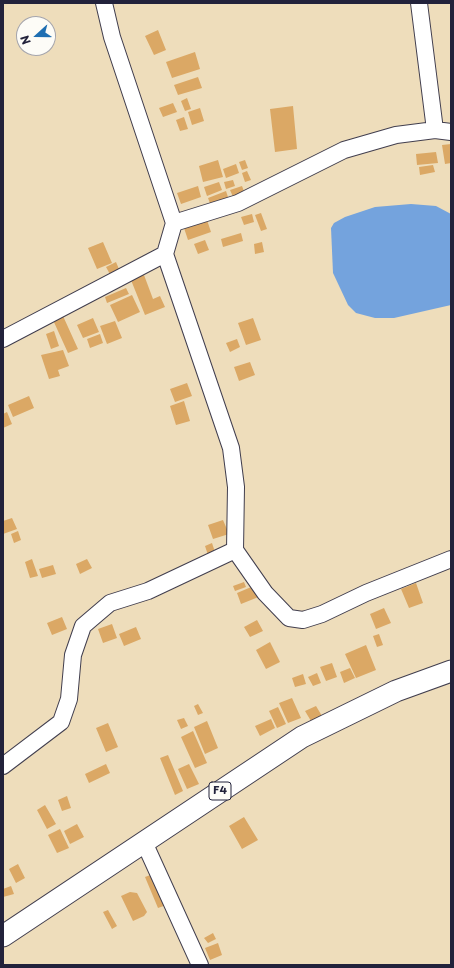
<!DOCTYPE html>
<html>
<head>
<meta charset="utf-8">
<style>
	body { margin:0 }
	#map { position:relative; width:454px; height:968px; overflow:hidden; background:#edb; font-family:"Playpen Sans",sans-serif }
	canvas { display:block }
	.frame { position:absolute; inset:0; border:4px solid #22223b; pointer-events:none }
	.north { position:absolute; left:16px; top:16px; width:40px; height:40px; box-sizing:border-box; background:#fdfcf7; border:1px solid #a5a5ac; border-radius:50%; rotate:249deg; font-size:11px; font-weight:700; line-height:16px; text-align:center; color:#22223b }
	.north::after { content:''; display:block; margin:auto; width:14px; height:18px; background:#1f6fb2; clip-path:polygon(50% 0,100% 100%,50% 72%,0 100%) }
</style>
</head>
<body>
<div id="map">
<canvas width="454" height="968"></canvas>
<div class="frame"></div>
<div class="north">N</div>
</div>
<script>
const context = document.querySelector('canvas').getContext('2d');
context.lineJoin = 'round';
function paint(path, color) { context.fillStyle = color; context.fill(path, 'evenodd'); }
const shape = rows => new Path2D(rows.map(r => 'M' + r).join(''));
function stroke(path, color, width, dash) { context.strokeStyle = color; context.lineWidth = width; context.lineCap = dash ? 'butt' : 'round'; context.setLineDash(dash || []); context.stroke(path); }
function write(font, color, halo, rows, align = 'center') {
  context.font = font + ' "Playpen Sans",sans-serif'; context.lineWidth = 4; context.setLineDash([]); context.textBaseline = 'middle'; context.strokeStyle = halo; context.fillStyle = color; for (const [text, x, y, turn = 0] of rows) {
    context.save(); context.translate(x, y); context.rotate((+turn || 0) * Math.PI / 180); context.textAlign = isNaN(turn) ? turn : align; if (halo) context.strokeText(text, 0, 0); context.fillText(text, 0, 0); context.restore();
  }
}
paint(shape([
	[411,204,436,206,451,214,451,305,394,318,375,318,356,313,348,305,333,273,331,228,334,223,345,217,375,207]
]), '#74a3dd');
paint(shape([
	[158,30,166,50,154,55,145,36],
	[195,52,200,69,172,78,166,62],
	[198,77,202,88,178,95,174,85],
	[187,98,191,109,185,111,181,101],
	[173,103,177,112,163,117,159,108],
	[293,106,297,149,275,152,270,109],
	[200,108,204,121,192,125,188,112],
	[184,117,188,129,180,131,176,120],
	[451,144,451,163,445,164,442,145],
	[436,152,438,163,417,165,416,154],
	[218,160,223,177,203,182,199,166],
	[245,160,248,168,242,170,239,162],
	[236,164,239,173,226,178,223,169],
	[433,165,435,172,420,175,419,167],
	[247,171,251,180,245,182,242,173],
	[233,180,235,186,226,189,224,182],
	[219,182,222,190,207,196,204,187],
	[198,186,201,197,181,204,177,193],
	[242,186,245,194,234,199,230,190],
	[226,191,229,200,211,206,208,198],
	[261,213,267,229,261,231,255,215],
	[252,214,254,222,244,225,241,217],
	[206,217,211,232,188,240,183,225],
	[241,233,243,241,223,247,221,239],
	[205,240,209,250,198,254,194,244],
	[103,242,112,263,97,269,88,248],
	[262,242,264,252,255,254,254,244],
	[116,262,121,274,112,278,106,267],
	[144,275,153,299,160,296,165,307,145,315,131,280],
	[126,288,129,294,107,303,105,297],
	[132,295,140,312,118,322,110,305],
	[63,316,78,349,68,353,53,320],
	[93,318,99,332,83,338,77,325],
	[253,318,261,340,246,345,238,323],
	[115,321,122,338,107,344,100,326],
	[54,331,59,346,51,349,46,334],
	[100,334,103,343,90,348,87,339],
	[237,339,240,347,230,352,226,343],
	[63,350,69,366,58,370,60,376,49,379,41,355],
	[250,362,255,375,239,381,234,367],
	[187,383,192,396,175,402,170,389],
	[29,396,34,408,13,417,8,405],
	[184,401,190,421,176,425,170,406],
	[7,412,12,424,3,428,3,414],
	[12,518,17,529,3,534,3,521],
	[223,520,229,534,213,539,208,525],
	[18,531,21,540,14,543,11,534],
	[212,543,216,555,209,558,205,546],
	[32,559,38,576,30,578,25,562],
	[87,559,92,568,80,574,76,564],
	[53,565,56,574,42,578,39,569],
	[244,582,246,587,235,591,233,586],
	[416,583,423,603,409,608,401,589],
	[256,585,261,596,241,604,237,593],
	[384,608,391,623,376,629,370,614],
	[62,617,67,629,52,635,47,623],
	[257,620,263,631,250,637,244,627],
	[112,624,117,638,103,643,98,629],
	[136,627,141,639,124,646,119,634],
	[379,634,383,645,377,647,373,636],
	[270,642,280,662,266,669,256,650],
	[366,645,376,670,356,678,345,654],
	[332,663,337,677,326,681,320,667],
	[350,668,355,678,344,683,340,672],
	[317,673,321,683,313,686,308,677],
	[303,674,306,684,295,687,292,678],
	[292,698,301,718,288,723,279,703],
	[198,704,203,713,198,715,194,706],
	[316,706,322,716,311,721,305,711],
	[278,707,286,724,277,728,269,711],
	[184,718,188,726,181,729,177,720],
	[271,719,275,728,260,736,255,726],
	[207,721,218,748,205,754,194,727],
	[108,723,118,747,106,752,96,728],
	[193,731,207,763,195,768,181,737],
	[168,755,183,791,175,795,160,758],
	[106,764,110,773,89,783,85,774],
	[189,764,199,784,187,789,178,769],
	[67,796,71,808,62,811,58,800],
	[45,805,56,824,47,829,37,810],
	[244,817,258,840,242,849,229,826],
	[77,824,84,837,70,844,64,831],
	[60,829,69,848,57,853,48,835],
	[18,864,25,878,16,883,9,869],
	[156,873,169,904,158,908,145,877],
	[11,886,14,894,3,897,3,889],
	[130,892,137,893,147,912,144,916,133,921,121,896],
	[108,910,117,926,112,929,103,912],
	[213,933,216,939,208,943,204,938],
	[218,943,222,955,210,960,205,948]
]), '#dba865');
const minor = shape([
	[104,3,112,37,174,223,238,203,344,150,396,135,435,130,451,132],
	[419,3,435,130],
	[174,223,165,254,231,448,236,487,235,550],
	[3,339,165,254],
	[3,766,61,722,69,699,73,655,83,626,110,603,148,591,235,550,265,593,289,618,303,620,322,614,366,593,451,559],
	[144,842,200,965]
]);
const major = shape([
	[3,936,302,737,396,691,451,671]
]);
stroke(minor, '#413e4e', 18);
stroke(major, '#413e4e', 23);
stroke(minor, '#fff', 16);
stroke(major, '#fff', 21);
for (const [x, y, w] of [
	[220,791,22]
]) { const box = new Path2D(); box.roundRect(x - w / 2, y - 9, w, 18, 3); context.fillStyle = '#fdfcf7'; context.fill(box); stroke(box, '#22223b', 1); }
write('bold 11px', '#22223b', null, [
	["F4",220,791]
]);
</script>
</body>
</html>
